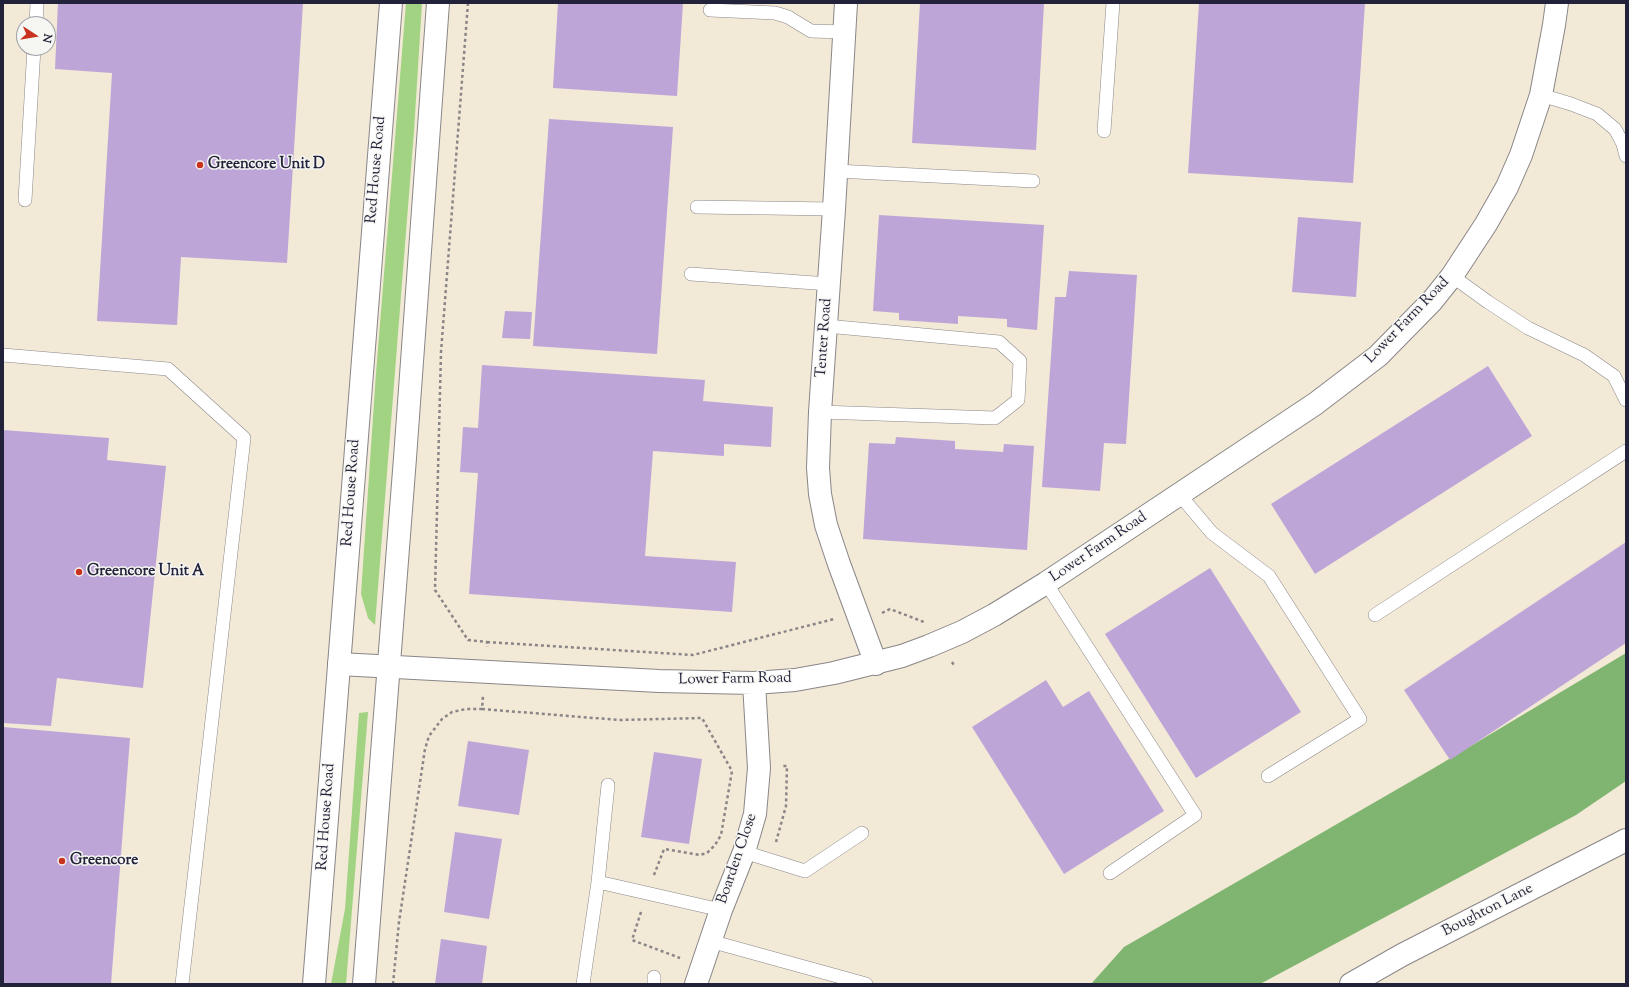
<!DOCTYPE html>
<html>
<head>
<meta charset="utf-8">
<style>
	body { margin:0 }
	#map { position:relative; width:1629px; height:987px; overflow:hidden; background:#f2e9d6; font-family:"Sorts Mill Goudy",serif }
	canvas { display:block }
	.frame { position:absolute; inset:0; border:4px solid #22223b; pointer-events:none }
	.north { position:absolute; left:16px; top:16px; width:40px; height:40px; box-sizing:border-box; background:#f6f6f2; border:1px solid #a1a1a9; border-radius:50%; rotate:102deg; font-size:11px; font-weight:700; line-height:16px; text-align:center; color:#22223b }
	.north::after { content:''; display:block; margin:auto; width:14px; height:18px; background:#c8321e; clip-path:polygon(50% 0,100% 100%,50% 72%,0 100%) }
</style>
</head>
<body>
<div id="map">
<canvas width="1629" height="987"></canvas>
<div class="frame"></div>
<div class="north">N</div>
</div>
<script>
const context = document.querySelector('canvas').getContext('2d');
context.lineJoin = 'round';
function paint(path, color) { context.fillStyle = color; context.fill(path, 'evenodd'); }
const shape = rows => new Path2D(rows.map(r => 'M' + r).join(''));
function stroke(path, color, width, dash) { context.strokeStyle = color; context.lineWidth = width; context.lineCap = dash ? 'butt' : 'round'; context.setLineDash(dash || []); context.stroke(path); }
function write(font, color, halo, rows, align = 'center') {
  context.font = font + ' "Sorts Mill Goudy",serif'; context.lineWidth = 3; context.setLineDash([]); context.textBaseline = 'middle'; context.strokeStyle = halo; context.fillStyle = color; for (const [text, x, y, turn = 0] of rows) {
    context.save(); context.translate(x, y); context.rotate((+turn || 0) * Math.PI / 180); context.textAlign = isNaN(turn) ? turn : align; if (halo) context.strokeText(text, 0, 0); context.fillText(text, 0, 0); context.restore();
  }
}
paint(shape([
	[406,3,422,3,414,131,375,625,368,618,361,594,376,373],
	[368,712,346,984,331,984,345,909,359,713]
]), '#a1d383');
paint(shape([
	[1626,653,1626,781,1576,815,1260,984,1091,984,1124,947,1434,768]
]), '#80b571');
paint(shape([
	[58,3,303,3,287,263,181,257,177,325,97,321,112,73,55,69],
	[558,3,683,3,677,96,553,88],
	[920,3,1044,3,1036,150,912,143],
	[1199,3,1365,3,1353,183,1188,173],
	[549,119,673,127,657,354,533,346],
	[879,215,1044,225,1037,330,1007,327,1007,319,958,316,958,324,899,320,899,313,873,311],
	[1298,217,1361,222,1356,297,1292,292],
	[1069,271,1137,275,1126,444,1104,443,1100,491,1042,487,1055,297,1066,297],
	[505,311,532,312,530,339,502,338],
	[482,365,705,380,703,401,773,407,771,447,724,444,724,456,653,451,645,556,736,562,732,612,469,594,478,473,460,472,463,427,478,428],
	[1488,366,1532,436,1315,574,1271,504],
	[3,430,109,438,107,460,166,466,143,688,57,678,51,726,3,723],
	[896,437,955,441,955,449,1003,452,1004,444,1034,446,1027,550,863,539,869,443,895,444],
	[1626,542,1626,643,1450,760,1404,690],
	[1210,568,1301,712,1196,778,1105,634],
	[1046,680,1063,707,1089,691,1164,811,1064,874,972,727],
	[3,727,130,738,111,984,3,984],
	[468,741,529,750,519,815,458,806],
	[654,752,702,759,689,844,641,837],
	[455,832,502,839,489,919,444,912],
	[441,939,487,946,482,984,435,984]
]), '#bea5d8');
const lane = shape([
	[710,10,775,13,788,17,811,31,845,32],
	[36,24,37,3],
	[1541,95,1571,104,1597,114,1615,129,1623,144,1626,156],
	[1104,131,1113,3],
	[836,171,1033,181],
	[25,200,34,48],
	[697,207,834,209],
	[691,274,829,284],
	[1452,276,1488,302,1528,328,1584,355,1614,376,1626,400],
	[3,355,168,369,244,438,182,984],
	[820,412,995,418,1018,400,1020,361,999,342,826,326],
	[1179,494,1212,533,1269,576,1360,719,1268,776],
	[1046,583,1195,815,1110,873],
	[1375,615,1626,451],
	[744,852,805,871,862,833],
	[598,882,721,910],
	[710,941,866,984],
	[583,984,598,882,608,785],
	[654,984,654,977]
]);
const street = shape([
	[846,3,834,209,820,412,818,468,820,494,826,525,839,564,876,664],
	[339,664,659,681,754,683,795,680,834,673,902,656,929,646,962,632,994,615,1046,583,1315,404,1378,356,1432,301,1452,276,1486,224,1507,187,1521,155,1541,95,1554,25,1557,3],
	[696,984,721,910,744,852,755,814,759,768,754,683]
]);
const secondary = shape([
	[1351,984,1402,955,1626,840]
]);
const primary = shape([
	[314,984,391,3],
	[364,984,405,458,438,3]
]);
stroke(lane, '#8a8688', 14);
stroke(street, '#8a8688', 24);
stroke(secondary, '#8a8688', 24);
stroke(primary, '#8a8688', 24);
stroke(shape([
	[468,3,441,352,435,590,468,640,487,642,487,647],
	[882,613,890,609,924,622],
	[487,642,693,655,834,619],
	[952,662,955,667],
	[482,709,619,720,702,718,732,771,721,835,715,845,707,853,700,855,664,849,654,875],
	[776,842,786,806,787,766,782,766],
	[641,912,632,940,680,958],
	[393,984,399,922,425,749,429,736,442,719,452,712,466,709,482,709,483,696]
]), '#8a8688', 2.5, [3, 3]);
stroke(lane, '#fff', 13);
stroke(street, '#fff', 22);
stroke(secondary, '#fff', 22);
stroke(primary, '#fff', 22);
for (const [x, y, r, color] of [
	[200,165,4,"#c8321e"],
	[79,572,4,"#c8321e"],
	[62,861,4,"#c8321e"]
]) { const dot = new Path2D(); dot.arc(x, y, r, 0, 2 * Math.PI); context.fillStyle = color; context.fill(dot); stroke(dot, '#f6f6f2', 1.5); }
write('bold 15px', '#22223b', '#f6f6f2', [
	["Greencore Unit D",208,165],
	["Greencore Unit A",87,572],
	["Greencore",70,861]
], 'left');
write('15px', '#22223b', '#f6f6f2', [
	["Red House Road",377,170,-85],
	["Lower Farm Road",1408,321,-46],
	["Tenter Road",825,338,-86],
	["Red House Road",352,493,-86],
	["Lower Farm Road",1099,548,-34],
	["Lower Farm Road",735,680,-1],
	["Red House Road",327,817,-86],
	["Boarden Close",738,859,-71],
	["Boughton Lane",1488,911,-27]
]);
</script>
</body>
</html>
